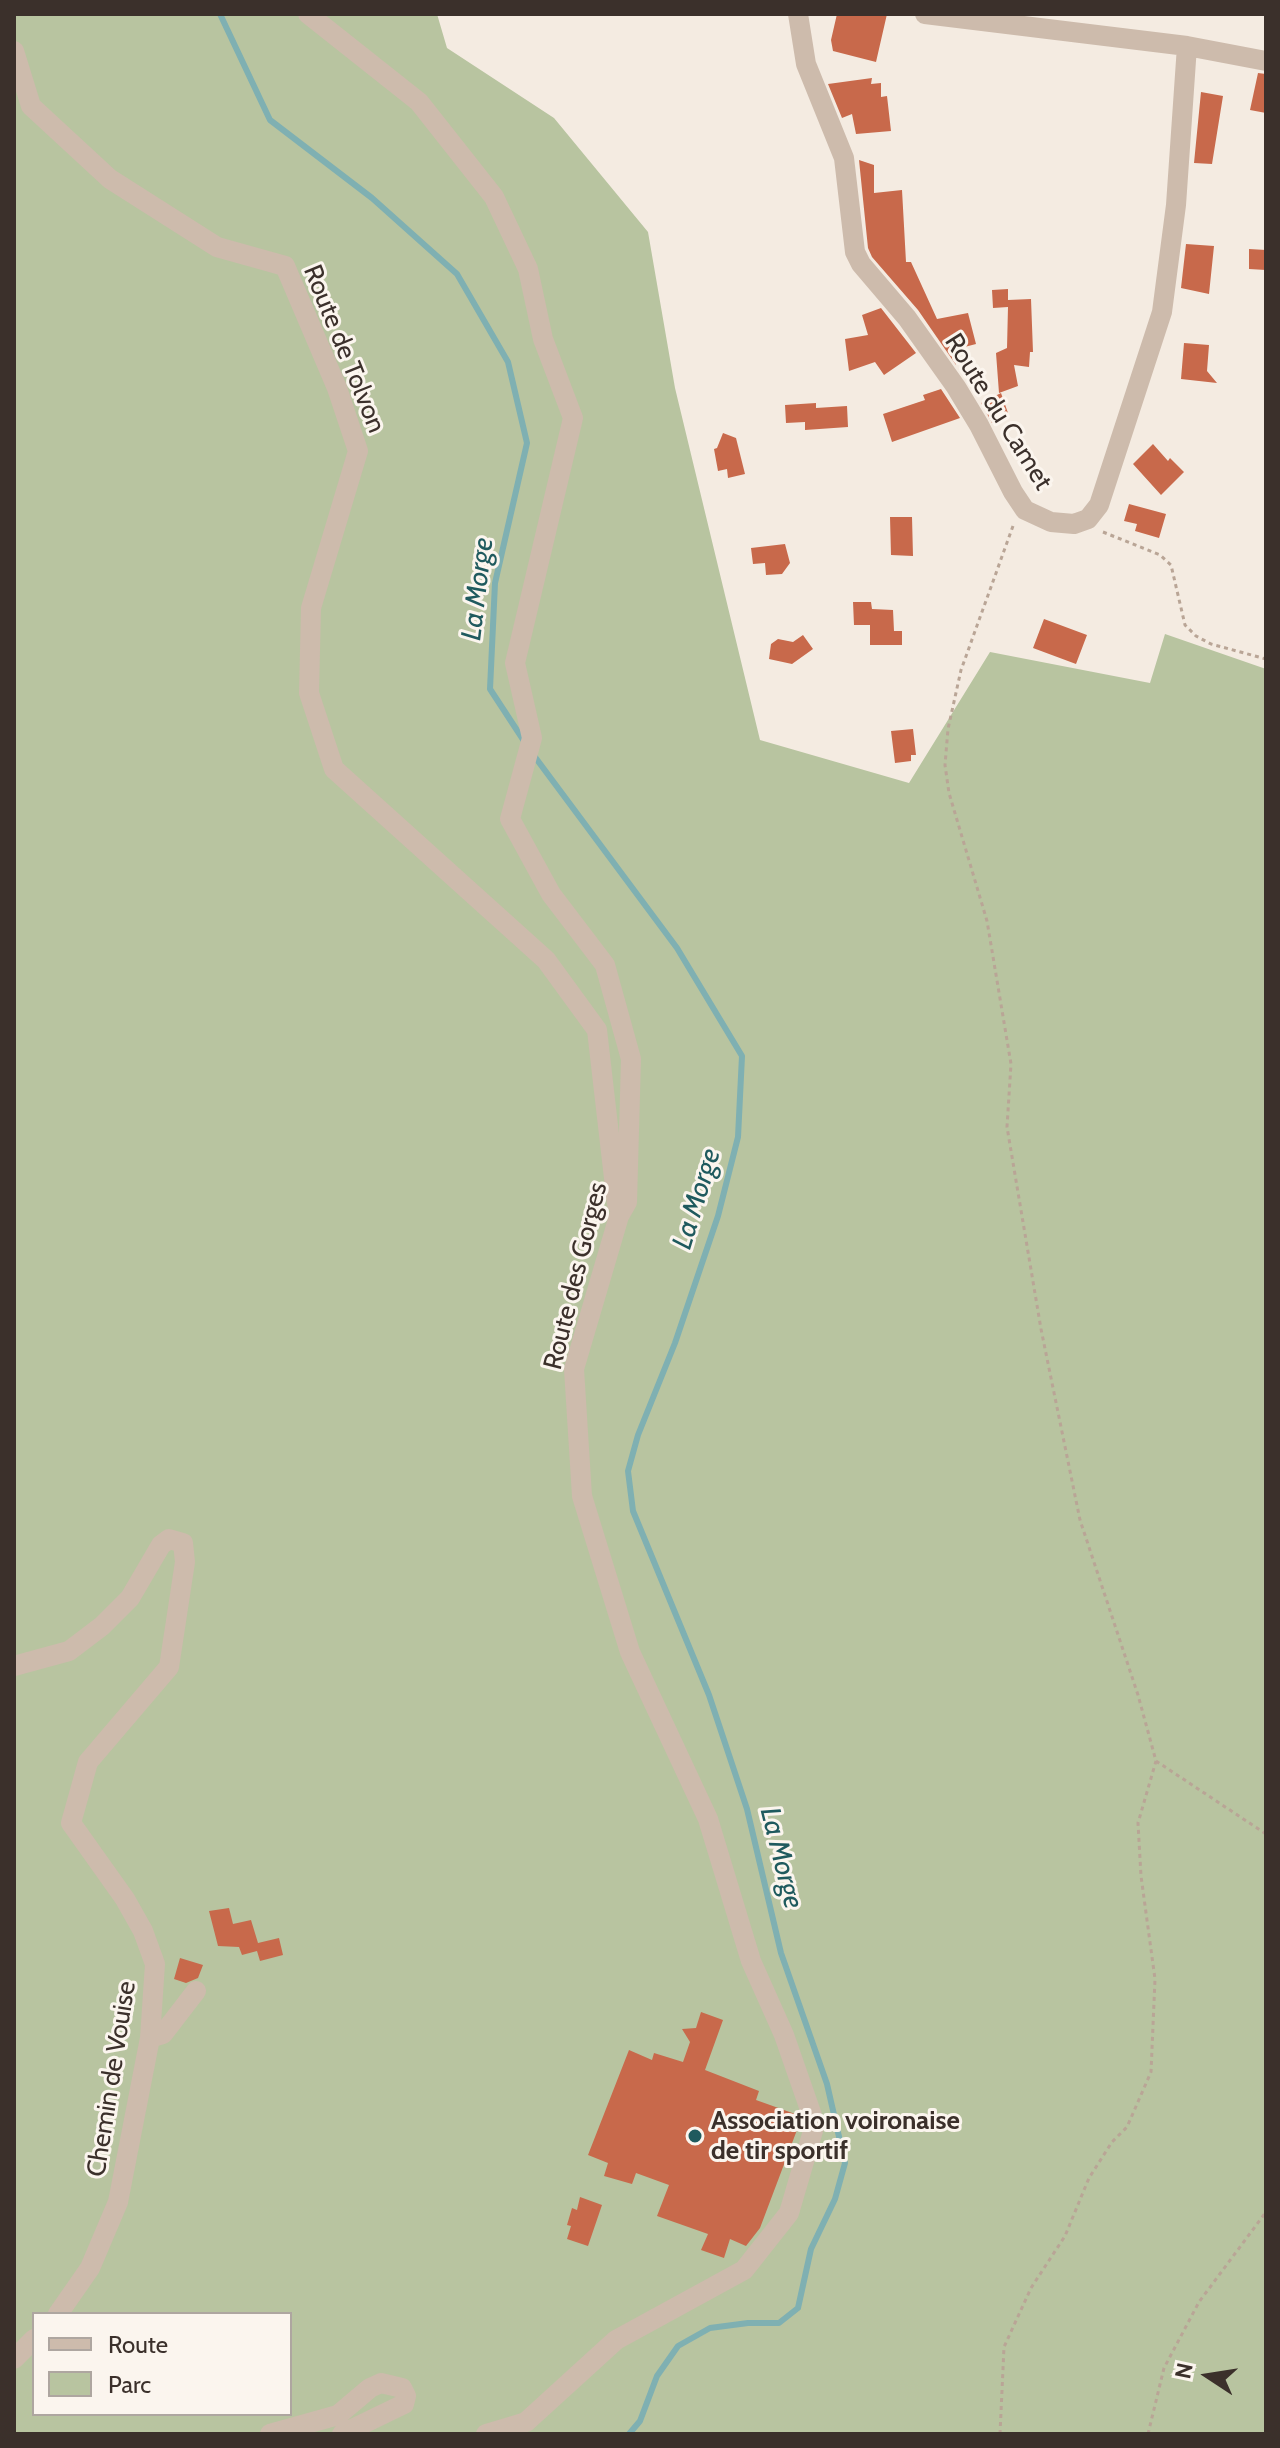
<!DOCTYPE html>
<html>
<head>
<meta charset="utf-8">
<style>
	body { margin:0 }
	#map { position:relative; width:1280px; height:2448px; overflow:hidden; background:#f4ebe1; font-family:Cabin,sans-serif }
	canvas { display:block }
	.frame { position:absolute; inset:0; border:16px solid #3b302b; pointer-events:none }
	.legend { position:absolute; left:32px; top:2312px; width:260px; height:104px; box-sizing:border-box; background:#fbf5ee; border:2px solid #aea6a0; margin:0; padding:10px 14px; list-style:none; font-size:24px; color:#3b302b }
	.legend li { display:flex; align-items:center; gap:16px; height:40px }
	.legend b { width:40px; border:2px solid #aea6a0 }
	.north { position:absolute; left:1168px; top:2336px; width:80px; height:80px; -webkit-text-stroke:6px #fbf5ee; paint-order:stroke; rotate:282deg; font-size:22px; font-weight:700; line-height:32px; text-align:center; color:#3b302b }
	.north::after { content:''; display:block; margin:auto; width:28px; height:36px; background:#3b302b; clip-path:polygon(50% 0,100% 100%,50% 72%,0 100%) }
</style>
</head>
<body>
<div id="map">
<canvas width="1280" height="2448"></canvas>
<div class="frame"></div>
<ul class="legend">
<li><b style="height:10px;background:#cdbbac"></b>Route</li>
<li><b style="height:22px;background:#b8c4a0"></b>Parc</li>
</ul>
<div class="north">N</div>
</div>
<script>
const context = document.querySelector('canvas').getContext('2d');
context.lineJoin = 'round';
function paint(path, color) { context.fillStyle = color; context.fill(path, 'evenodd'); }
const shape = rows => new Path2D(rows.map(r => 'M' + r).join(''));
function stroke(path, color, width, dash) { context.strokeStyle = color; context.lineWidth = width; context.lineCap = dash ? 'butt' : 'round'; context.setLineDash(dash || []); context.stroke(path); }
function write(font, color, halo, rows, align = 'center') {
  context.font = font + ' Cabin,sans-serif'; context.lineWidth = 6; context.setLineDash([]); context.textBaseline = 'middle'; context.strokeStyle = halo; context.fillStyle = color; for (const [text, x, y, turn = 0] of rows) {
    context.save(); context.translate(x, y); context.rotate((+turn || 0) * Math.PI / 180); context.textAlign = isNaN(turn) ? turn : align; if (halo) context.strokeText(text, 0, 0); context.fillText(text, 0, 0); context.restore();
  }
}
paint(shape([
	[14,14,437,14,447,48,554,118,648,232,675,388,760,740,909,783,990,652,1150,683,1165,634,1266,669,1266,2434,14,2434],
	[34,2314,290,2314,290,2414,34,2414]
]), '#b8c4a0');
stroke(shape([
	[220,14,270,120,372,198,457,274,508,362,527,443,495,583,490,689,524,741],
	[532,753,677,948,742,1056,738,1137,718,1216,675,1343,638,1435,628,1471,633,1511,709,1695,747,1809,781,1953,827,2084,845,2163,835,2199,811,2249,798,2308,779,2323,748,2323,710,2328,678,2346,657,2376,640,2421,629,2434]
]), '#7fb0b2', 6);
paint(shape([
	[837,14,887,14,876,62,833,51,831,40],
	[1258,73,1266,74,1266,113,1250,110],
	[872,78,871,84,881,83,881,97,887,96,891,131,856,134,852,114,842,118,828,84],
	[1201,92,1223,96,1212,164,1194,163],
	[859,160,874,165,874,193,902,190,906,262,911,262,937,319,968,313,976,344,953,350,956,365,918,310,872,257,868,248],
	[1186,244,1214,246,1209,294,1181,288],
	[1249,249,1266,250,1266,270,1249,269],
	[1008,289,1008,300,1031,299,1033,352,1030,352,1029,367,1014,365,1018,386,999,393,996,353,1007,348,1008,307,993,308,992,290],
	[881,308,916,353,884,375,875,362,849,371,845,339,868,335,862,315],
	[1184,343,1209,345,1207,371,1217,383,1181,379],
	[941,389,960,418,892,442,883,414,925,400,923,395],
	[1001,393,1008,413,992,423,981,403],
	[816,403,816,408,847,406,848,427,805,430,805,422,786,423,785,405],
	[723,433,736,438,745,474,728,478,727,469,718,471,714,449,717,448],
	[1153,444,1168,461,1170,458,1184,472,1161,495,1133,464],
	[1129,504,1166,514,1159,538,1135,531,1137,524,1124,521],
	[890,517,912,517,913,556,891,555],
	[785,544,790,563,782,574,766,575,765,563,753,564,751,548],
	[853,602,871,602,872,609,893,610,894,631,902,631,902,645,870,645,870,625,854,625],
	[1044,619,1087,635,1076,664,1033,648],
	[803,635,813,649,792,664,769,659,771,644,778,639,793,642],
	[913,729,916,755,911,755,911,761,895,763,891,731],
	[229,1908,233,1924,251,1920,258,1943,279,1938,283,1955,260,1961,257,1951,242,1955,239,1947,218,1946,209,1911],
	[180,1958,203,1965,198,1978,186,1983,174,1979],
	[701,2012,723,2020,705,2070,759,2091,756,2100,798,2115,800,2122,760,2228,746,2246,730,2239,724,2258,701,2250,708,2234,657,2216,669,2185,636,2173,632,2184,604,2176,608,2163,588,2155,629,2050,652,2060,654,2053,683,2062,690,2042,682,2029,696,2028],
	[580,2197,602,2205,588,2246,567,2239,571,2226,567,2225,572,2208,577,2210]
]), '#c8694b');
stroke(shape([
	[1013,526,961,670,948,729,945,765,949,793,987,921,1011,1064,1007,1127,1041,1329,1080,1520,1138,1695,1156,1761,1266,1834],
	[1103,532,1160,555,1171,565,1185,625,1196,636,1211,644,1266,659],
	[1266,1933,1266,1959],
	[1000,2434,1004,2347,1031,2288,1065,2236,1089,2178,1112,2142,1127,2127,1151,2072,1155,1979,1141,1876,1138,1823,1156,1761],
	[1148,2434,1164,2368,1199,2302,1266,2212]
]), '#b9a596', 3, [4, 4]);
stroke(shape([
	[308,14,419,102,494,197,528,269,543,339,573,418,515,663,532,738,510,819,551,894,605,965,631,1059,627,1202,619,1216,574,1369,582,1496,630,1652,708,1819,751,1961,784,2035,815,2124,789,2213,744,2270,616,2340,526,2422,486,2434],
	[798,14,806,64,844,158,855,252,861,264,907,318,956,387,979,425,1013,492,1025,510,1051,522,1074,524,1088,519,1099,505,1162,312,1176,205,1187,46],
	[925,14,1187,46,1266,61],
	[14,51,31,106,110,179,217,247,285,266,337,388,358,451,311,608,309,693,334,769,546,960,597,1030,617,1204],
	[14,1666,69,1651,102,1626,130,1598,161,1545,169,1539,183,1543,185,1562,169,1667,88,1762,71,1823,125,1899,143,1931,155,1964,150,2038,118,2202,90,2268,58,2314],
	[150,2038,163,2034,196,1991],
	[14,2359,34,2339],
	[270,2434,338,2415,370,2388,381,2383,402,2388,406,2396,404,2404,342,2434]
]), '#cdbbac', 20);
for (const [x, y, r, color] of [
	[695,2136,8,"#1f5a5e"]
]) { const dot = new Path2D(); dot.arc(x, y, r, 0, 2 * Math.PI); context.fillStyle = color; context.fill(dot); stroke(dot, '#fbf5ee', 3); }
write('26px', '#3b302b', '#fbf5ee', [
	["Route de Tolvon",344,349,68],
	["Route du Camet",998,412,58],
	["Route des Gorges",576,1276,-76],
	["Chemin de Vouise",112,2079,-81]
]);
write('bold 26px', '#3b302b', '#fbf5ee', [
	["Association voironaise",711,2121],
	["de tir sportif",711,2151]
], 'left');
write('italic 28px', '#1f5a5e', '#fbf5ee', [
	["La Morge",478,589,-83],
	["La Morge",697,1199,-73],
	["La Morge",781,1858,76]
]);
</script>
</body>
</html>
